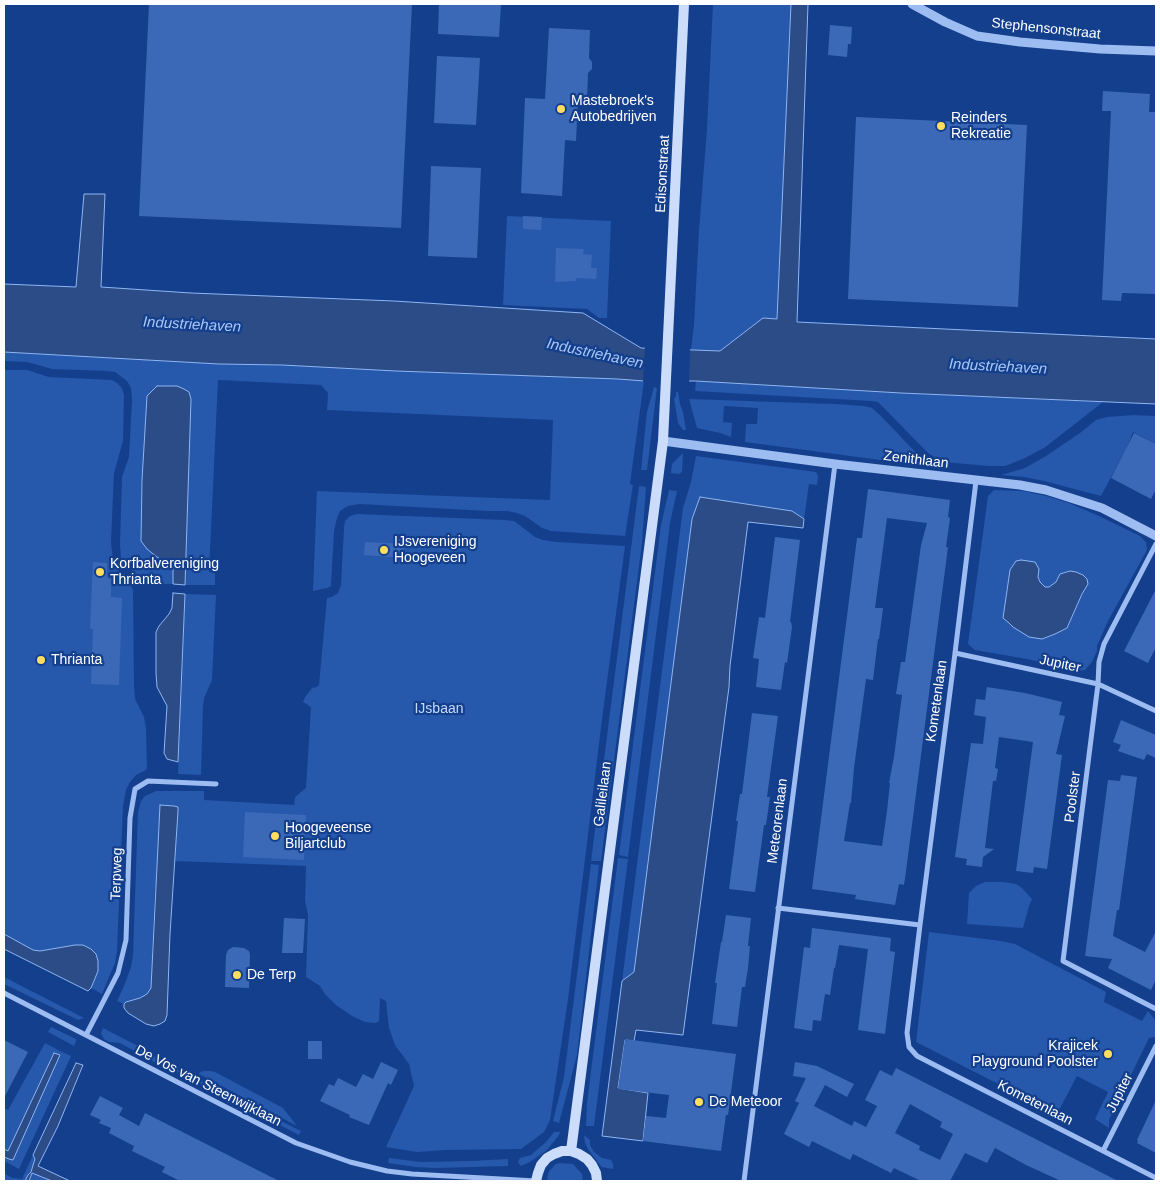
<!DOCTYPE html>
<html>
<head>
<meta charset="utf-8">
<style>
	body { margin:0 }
	#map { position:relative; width:1160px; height:1185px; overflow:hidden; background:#143f8d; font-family:Arial,sans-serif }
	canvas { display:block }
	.frame { position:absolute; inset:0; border:5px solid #fff; pointer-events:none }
</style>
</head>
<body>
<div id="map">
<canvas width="1160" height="1185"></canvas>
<div class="frame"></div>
</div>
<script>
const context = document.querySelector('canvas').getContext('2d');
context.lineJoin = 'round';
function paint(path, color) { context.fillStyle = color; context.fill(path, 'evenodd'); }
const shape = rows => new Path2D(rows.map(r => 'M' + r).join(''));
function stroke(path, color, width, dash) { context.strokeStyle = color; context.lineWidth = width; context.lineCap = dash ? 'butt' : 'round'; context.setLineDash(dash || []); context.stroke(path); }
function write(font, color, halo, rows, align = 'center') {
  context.font = font + ' Arial,sans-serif'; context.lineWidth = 4.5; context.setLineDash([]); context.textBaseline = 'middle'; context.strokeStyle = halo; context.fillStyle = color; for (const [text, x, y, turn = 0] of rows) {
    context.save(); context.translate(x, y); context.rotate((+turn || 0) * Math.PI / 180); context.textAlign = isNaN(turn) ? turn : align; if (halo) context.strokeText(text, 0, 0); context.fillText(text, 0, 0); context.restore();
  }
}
paint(shape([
	[713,4,791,4,777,320,763,318,720,351,691,350,694,325,699,230,707,129],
	[507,216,611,221,607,318,599,318,587,309,503,305],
	[4,352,219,364,282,365,396,371,618,379,644,381,630,484,633,485,625,536,551,531,542,528,525,516,517,513,507,511,488,511,359,504,348,506,340,511,337,518,334,531,331,586,327,588,313,591,317,491,550,500,553,420,327,410,328,393,321,385,218,380,209,572,215,573,215,585,185,585,191,399,189,392,184,389,177,386,142,480,141,541,147,549,157,557,173,567,173,584,155,584,146,580,134,573,121,558,120,545,122,477,129,457,132,400,131,388,127,381,115,372,107,371,52,369,27,362,4,361],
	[4,370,27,370,49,377,112,380,117,383,122,388,124,395,123,441,114,473,111,542,113,560,121,574,127,579,133,590,134,687,135,699,144,717,146,728,147,768,146,770,136,775,130,782,126,790,123,806,117,951,115,963,102,994,91,988,98,971,98,961,75,945,40,951,33,950,4,934],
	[696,381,901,393,1103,402,1044,448,1023,459,1005,466,989,466,943,462,928,453,883,407,878,402,871,401,695,391],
	[654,387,657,388,647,470,641,470,647,412],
	[676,392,678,392,680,404,683,412,686,430,683,430,678,423,674,398,676,397],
	[689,399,835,404,864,406,872,408,880,415,921,458,933,465,933,467,745,442,746,424,757,424,758,408,724,406,723,422,732,423,731,437,720,433,697,428],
	[1133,415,1156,416,1156,444,1133,432,1127,447,1101,496,1044,481,1024,477,1001,475,1025,468,1046,456,1080,433,1096,420,1107,417],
	[683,453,682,472,679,474,671,473,672,464],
	[696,456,816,472,818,476,817,485,809,484,804,519,792,511,700,497,692,519,634,972,622,981,683,508,691,482],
	[639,486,646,487,642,543,601,861,591,861],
	[669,490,677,491,670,523,628,857,619,855,661,525],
	[994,490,1023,491,1046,496,1069,503,1101,517,1140,536,1146,542,1147,550,1108,621,1097,646,1097,651,1092,662,1085,670,1078,671,1027,659,975,650,968,644,988,496],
	[1039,569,1038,577,1040,582,1044,587,1049,587,1056,582,1063,573,1070,571,1076,572,1083,575,1087,579,1084,590,1067,628,1055,634,1042,639,1020,631,1013,627,1009,623,1003,618,1010,570],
	[357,514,505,520,514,521,535,537,543,540,557,542,625,546,602,719,568,999,550,1120,544,1132,521,1149,445,1150,417,1152,386,1147,414,1086,409,1064,401,1053,396,1047,394,1042,389,1028,386,1001,380,998,379,1021,376,1023,365,1022,352,1016,336,1005,325,994,320,986,306,977,308,915,305,901,306,866,175,861,178,811,155,888,151,988,147,994,140,998,126,1002,124,1004,117,1001,124,986,131,967,133,955,138,812,141,801,145,796,156,791,204,791,204,800,294,805,295,797,306,788,311,707,303,702,305,697,309,692,312,688,317,687,319,685,327,598,332,597,338,593,341,585,344,528,345,521,350,516],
	[185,594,216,595,212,680,204,698,203,707,201,775,178,774],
	[618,858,628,859,594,1126,586,1126,587,1103],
	[591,864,599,865,577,1055,559,1123,553,1121,564,1077],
	[985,882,1003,882,1016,884,1022,888,1032,899,1029,906,1023,928,967,924,969,893,976,886],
	[929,932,1001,941,1015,944,1106,992,1104,1002,1142,1021,1148,1011,1156,1021,1156,1034,1155,1037,1149,1038,1109,1120,1109,1128,1095,1119,1108,1092,1077,1076,1057,1114,916,1042],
	[4,977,84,1018,78,1020,4,984],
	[51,1027,76,1039,76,1041,74,1046,48,1032],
	[103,1028,140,1047,158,1059,156,1063,120,1043,109,1042,104,1039,101,1033],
	[45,1043,62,1052,71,1056,19,1169,4,1161,4,1157,9,1159,54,1053,8,1151,4,1149,4,1108,8,1110],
	[164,1063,301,1131,299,1135,163,1065],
	[204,1071,210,1071,215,1072,283,1108,297,1126,199,1074,200,1072],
	[554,1132,560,1132,559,1135,547,1150,530,1162,521,1166,519,1164,518,1162,520,1158,531,1155,546,1142],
	[584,1135,590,1140,590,1145,594,1152,602,1158,611,1160,613,1164,613,1169,602,1167,600,1165,588,1149,585,1143],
	[33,1155,35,1160,31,1172,27,1179,29,1179,32,1173,52,1181,4,1181,4,1173,12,1178,22,1179],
	[389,1158,420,1162,471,1161,508,1159,508,1166,436,1168,416,1167,388,1163],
	[560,1163,573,1164,582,1174,583,1181,547,1181,548,1174,550,1170,556,1164]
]), '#2658ac');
const water = shape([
	[791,4,808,4,797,322,1156,339,1156,404,901,393,696,381,644,381,618,379,396,371,282,365,219,364,4,352,4,284,76,287,84,194,105,194,101,287,191,293,394,301,583,313,641,348,720,351,763,318,777,319,791,4],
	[157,386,177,386,184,389,189,392,191,399,185,585,173,584,173,567,157,557,147,549,141,541,142,480,147,396,157,386],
	[700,497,792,511,804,519,803,528,748,522,730,666,729,687,683,1035,636,1030,634,1041,625,1040,618,1088,648,1093,643,1141,602,1136,622,981,634,972,692,519,700,497],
	[1021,560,1035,562,1039,569,1038,577,1040,582,1045,587,1049,587,1056,582,1060,574,1070,571,1076,572,1083,575,1087,579,1088,584,1082,594,1067,628,1055,634,1042,639,1029,637,1013,627,1009,623,1003,618,1010,570,1016,561,1021,560],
	[173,593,185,594,178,762,167,759,164,753,167,706,157,687,156,673,156,632,159,626,169,614,172,608,173,593],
	[160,805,174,806,178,807,178,811,170,934,167,1015,165,1021,160,1024,154,1026,146,1024,128,1013,124,1008,124,1004,126,1002,140,998,147,994,151,988,160,805],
	[4,934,33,950,40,951,75,945,83,945,91,949,96,954,98,961,98,971,91,988,88,991,4,949,4,934],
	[54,1053,60,1055,13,1160,9,1159,4,1157,4,1149,8,1151,54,1053],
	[76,1063,83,1065,58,1126,38,1166,70,1181,52,1181,32,1173,29,1181,25,1181,28,1175,31,1172,34,1162,35,1159,33,1155,76,1063]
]);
paint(water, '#2b4c86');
stroke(water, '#8fb6f4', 1);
paint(shape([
	[645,345,690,347,689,385,643,383]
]), '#143f8d');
paint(shape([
	[149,4,412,4,401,228,139,216],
	[439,4,501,4,499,37,438,34],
	[830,25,852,27,851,44,848,44,847,57,828,55],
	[549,28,590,30,589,58,592,62,592,69,588,73,587,101,578,101,576,141,565,140,562,196,521,193,525,98,545,99],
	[437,56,480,58,476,125,434,123],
	[1103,91,1150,94,1149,112,1156,112,1156,294,1122,293,1121,301,1102,300,1111,111,1102,111],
	[856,117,1027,125,1018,307,848,299],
	[431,166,481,168,477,258,428,256],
	[523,216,542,217,541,230,523,229],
	[556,248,584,249,583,254,592,255,591,268,597,268,596,279,576,278,576,281,555,282],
	[1134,433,1156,444,1156,489,1151,499,1111,478],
	[868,489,950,500,948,517,950,518,946,547,948,547,906,871,904,885,899,884,895,905,855,899,856,895,812,889,857,538,862,538],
	[887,518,927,523,921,545,905,662,901,662,896,694,902,695,894,757,889,783,890,783,887,811,882,846,844,841,850,803,851,803,854,768,866,679,873,680,878,639,879,639,883,608,875,608],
	[775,537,800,540,790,622,791,622,792,627,787,663,785,662,781,690,756,687,759,659,753,658,759,617,765,618],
	[365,542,404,544,403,558,364,555],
	[93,562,107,563,107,578,111,579,111,597,122,598,119,685,91,684,93,629,90,629],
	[1156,589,1156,647,1148,663,1124,651],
	[987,687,1025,693,1062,702,1059,715,1065,716,1056,754,1062,755,1047,869,1034,867,1033,873,1016,871,1033,742,999,737,995,768,998,769,996,781,993,781,985,848,994,849,983,857,982,867,966,865,967,859,955,857,971,743,983,744,986,717,974,715,976,699,985,700],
	[752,713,778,716,767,797,770,797,766,825,764,825,755,892,729,889,738,821,736,821,740,794,742,794],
	[1121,720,1156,735,1156,758,1147,754,1144,760,1118,751,1121,745,1113,742],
	[1121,775,1137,777,1119,910,1117,910,1113,936,1145,952,1156,931,1156,979,1151,990,1108,968,1112,959,1085,956,1108,780,1120,781],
	[245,812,306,815,304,860,243,857],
	[726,915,751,918,748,946,750,946,748,968,745,987,742,987,737,1027,712,1024,717,983,715,983,721,942,722,942],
	[284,918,305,919,303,953,282,953],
	[812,928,891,938,890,951,895,952,885,1034,858,1030,868,949,839,945,835,968,834,968,830,995,825,994,821,1021,813,1020,812,1031,794,1028,804,947,810,948],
	[233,947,244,948,249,951,250,955,249,988,225,987,226,955,228,950],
	[625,1039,736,1054,728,1115,726,1115,721,1151,643,1141,646,1116,666,1118,669,1095,618,1089],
	[4,1040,28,1052,4,1098],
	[308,1041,322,1041,322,1059,308,1059],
	[381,1062,398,1070,391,1085,388,1083,369,1125,349,1117,350,1115,320,1101,329,1084,334,1086,338,1078,356,1087,363,1074,373,1079],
	[795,1062,817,1066,854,1084,847,1097,825,1085,814,1106,852,1126,854,1121,866,1127,877,1106,865,1100,880,1070,892,1076,896,1068,1118,1181,1061,1181,1026,1165,995,1148,987,1163,965,1153,950,1181,921,1181,894,1168,891,1173,853,1154,850,1160,812,1141,809,1147,784,1134,799,1103,795,1101,806,1078,793,1076],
	[910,1104,942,1122,940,1127,953,1134,940,1160,919,1150,920,1146,895,1133],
	[100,1096,123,1108,119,1115,139,1126,145,1113,279,1181,180,1181,162,1172,165,1167,132,1151,134,1146,109,1133,111,1128,99,1123,101,1120,90,1115],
	[1156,1100,1156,1153,1137,1143,1138,1141,1137,1140]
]), '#3c69b7');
stroke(shape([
	[976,481,955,653,920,925,907,1033,909,1047,917,1056,1156,1178],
	[1156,544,1104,644,1099,662,1098,684,1063,961,1156,1009],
	[955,653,1098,684,1156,711],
	[778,908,920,925],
	[4,993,296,1143,350,1162,387,1171,412,1174,536,1181],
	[86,1035,118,973,126,940,130,818,135,789,148,781,216,784],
	[1103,1151,1156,1046],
	[744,1181,835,464]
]), '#9dbcf1', 5);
stroke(shape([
	[912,4,945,22,977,36,1020,42,1100,49,1156,51],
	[663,441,835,464,1020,485,1046,490,1102,508,1156,536]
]), '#9dbcf1', 9);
stroke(shape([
	[571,1151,663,441,684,4],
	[536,1181,538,1173,541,1165,547,1158,554,1154,562,1151,571,1151,579,1154,587,1159,592,1165,596,1173,597,1181]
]), '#ccddfb', 10);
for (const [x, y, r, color] of [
	[561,109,5,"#ffdd5d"],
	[941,126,5,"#ffdd5d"],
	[384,550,5,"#ffdd5d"],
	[100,572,5,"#ffdd5d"],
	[41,660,5,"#ffdd5d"],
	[275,836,5,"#ffdd5d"],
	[237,975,5,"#ffdd5d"],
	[1108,1054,5,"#ffdd5d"],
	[699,1102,5,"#ffdd5d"]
]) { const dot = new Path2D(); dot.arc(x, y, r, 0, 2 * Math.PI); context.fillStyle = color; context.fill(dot); stroke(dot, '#143f8d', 2); }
write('14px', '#fff', '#143f8d', [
	["Stephensonstraat",1046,29,6],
	["Edisonstraat",663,174,-87],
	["Zenithlaan",916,460,7],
	["Jupiter",1060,664,12],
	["Kometenlaan",937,701,-82],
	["Galileilaan",603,794,-83],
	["Poolster",1073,797,-83],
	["Meteorenlaan",778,821,-83],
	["Terpweg",117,874,-88],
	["De Vos van Steenwijklaan",208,1086,27],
	["Jupiter",1120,1093,-63],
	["Kometenlaan",1035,1103,27]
]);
write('14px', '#fff', '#143f8d', [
	["Mastebroek's",571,101],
	["Autobedrijven",571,117],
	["Reinders",951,118],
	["Rekreatie",951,134],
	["IJsvereniging",394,542],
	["Hoogeveen",394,558],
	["Korfbalvereniging",110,564],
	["Thrianta",110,580],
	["Thrianta",51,660],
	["Hoogeveense",285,828],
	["Biljartclub",285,844],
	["De Terp",247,975],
	["Krajicek",1098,1046,"right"],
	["Playground Poolster",1098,1062,"right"],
	["De Meteoor",709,1102]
], 'left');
write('14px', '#c4d9fc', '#143f8d', [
	["IJsbaan",439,709]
]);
write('italic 15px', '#a9c7f8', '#143f8d', [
	["Industriehaven",192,325,3],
	["Industriehaven",595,354,12],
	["Industriehaven",998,367,3]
]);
</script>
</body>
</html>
